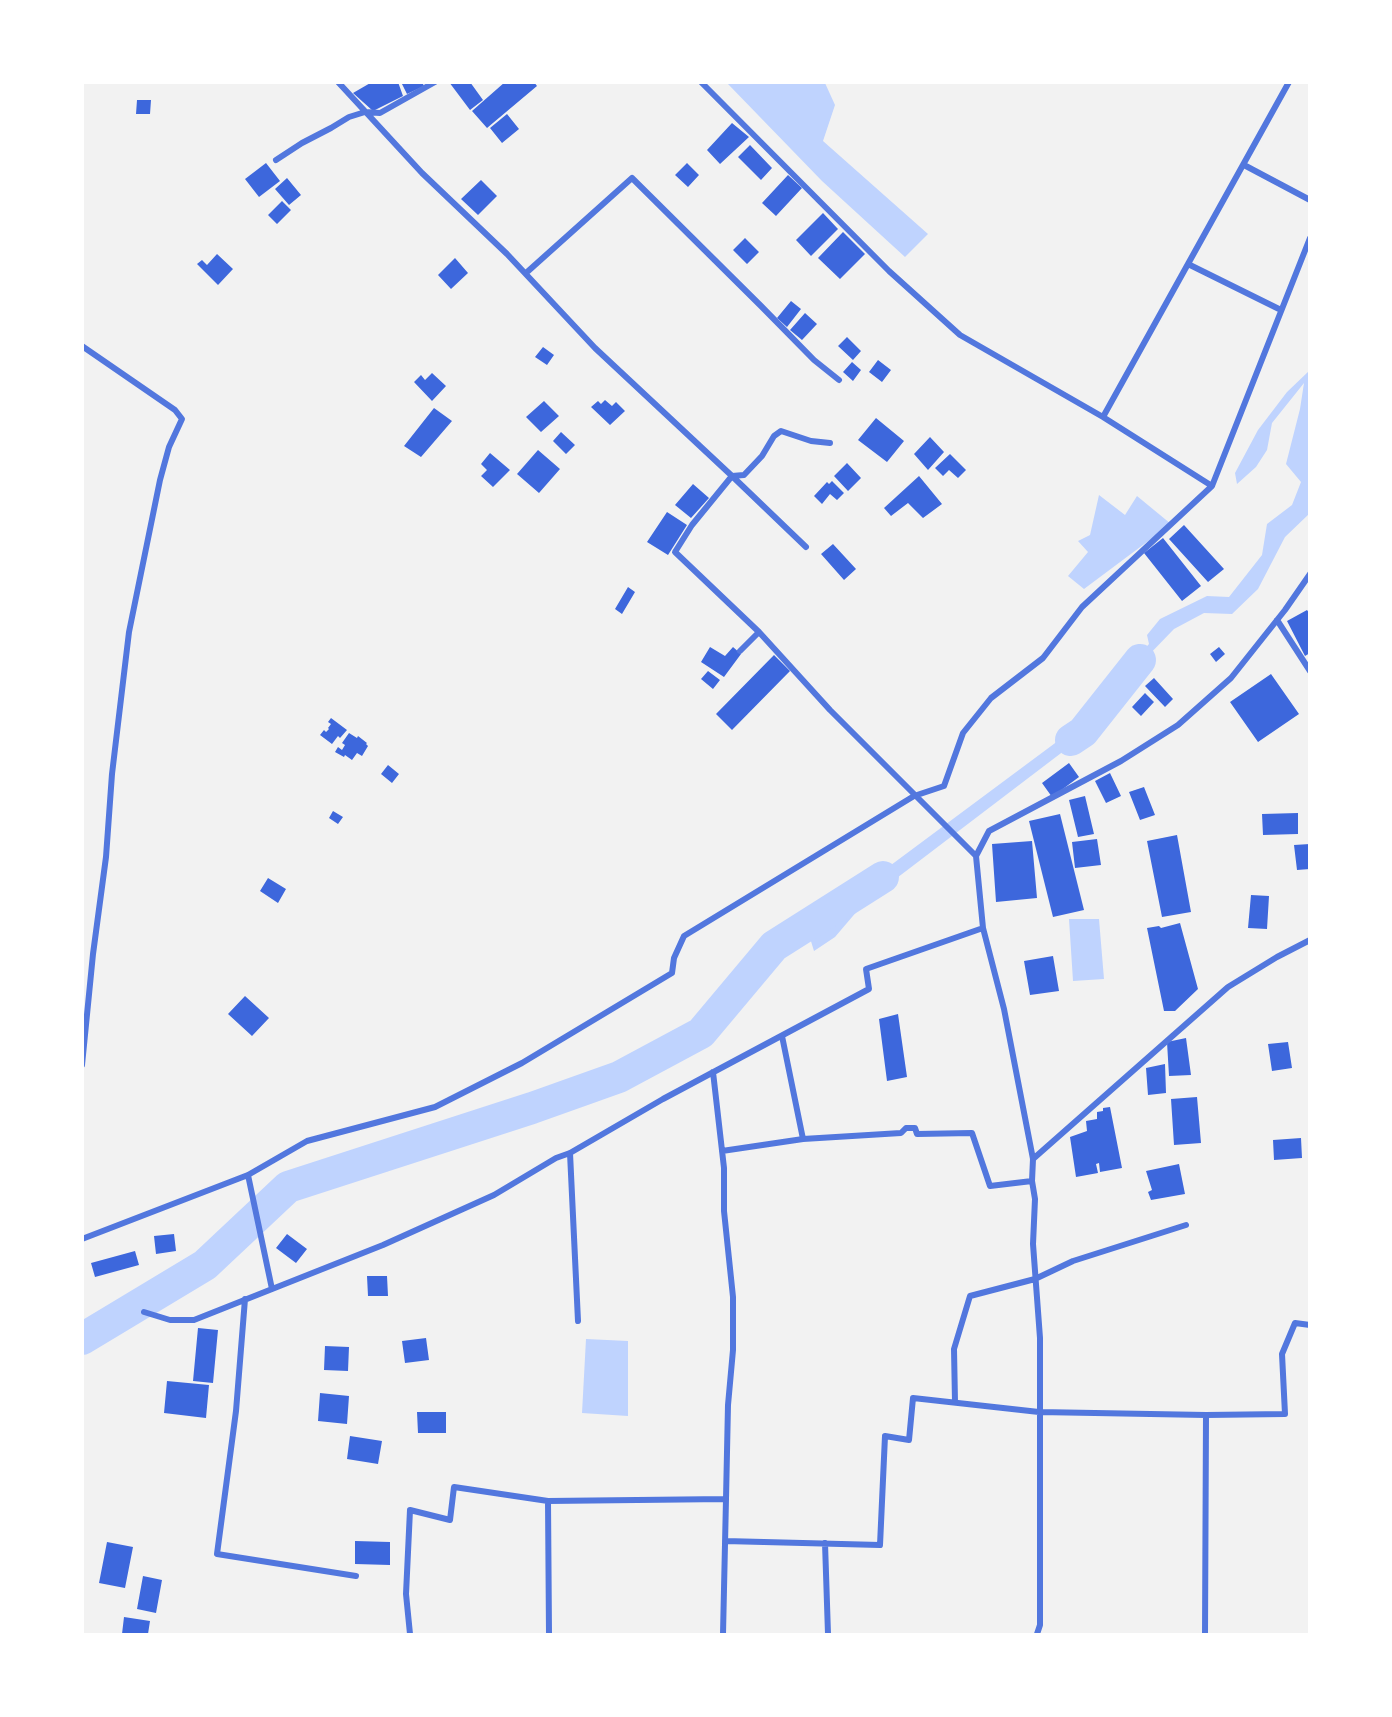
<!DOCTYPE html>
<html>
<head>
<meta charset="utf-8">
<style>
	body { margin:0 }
	#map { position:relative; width:1392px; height:1717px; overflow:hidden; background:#f2f2f2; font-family:Literata,serif }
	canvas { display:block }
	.frame { position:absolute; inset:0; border:84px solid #fff; pointer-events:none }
</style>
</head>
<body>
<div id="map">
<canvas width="1392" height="1717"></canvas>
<div class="frame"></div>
</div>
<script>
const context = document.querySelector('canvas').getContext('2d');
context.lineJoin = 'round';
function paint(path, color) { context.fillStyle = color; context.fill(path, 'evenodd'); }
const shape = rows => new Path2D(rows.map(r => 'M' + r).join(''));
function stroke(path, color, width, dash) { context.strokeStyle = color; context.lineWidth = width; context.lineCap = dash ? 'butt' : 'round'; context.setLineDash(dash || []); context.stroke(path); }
paint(shape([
	[727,83,825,83,835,105,823,141,928,234,905,257,822,181],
	[1309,371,1309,514,1285,537,1258,589,1232,614,1204,613,1174,629,1143,661,1119,709,864,903,835,937,814,951,810,938,827,928,852,894,1109,703,1122,673,1149,644,1147,635,1160,619,1207,596,1229,597,1262,555,1267,524,1292,505,1301,482,1286,464,1300,409,1304,383,1272,423,1267,450,1256,467,1237,484,1235,473,1258,430,1287,392],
	[1099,495,1125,515,1137,496,1171,524,1084,589,1068,576,1088,552,1078,541,1090,535],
	[1069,919,1099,919,1104,979,1073,981],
	[586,1339,628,1341,628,1416,582,1413]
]), '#bfd3fe');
stroke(shape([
	[1071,740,1083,732,1140,660],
	[82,1339,205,1265,288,1187,532,1108,619,1077,701,1033,774,946,883,877]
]), '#bfd3fe', 32);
paint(shape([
	[372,82,398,82,403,96,373,111,353,93],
	[401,82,422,82,424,86,407,94],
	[449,82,470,82,483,100,470,110],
	[505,82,534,82,537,86,487,128,472,111],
	[137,100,151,100,150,114,136,114],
	[507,114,519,129,502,143,490,128],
	[732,123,749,137,720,164,707,150],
	[750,145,772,168,761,180,738,157],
	[266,163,280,181,259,197,245,179],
	[687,163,699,175,688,187,675,175],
	[788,175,802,188,776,216,762,203],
	[287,178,301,195,289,205,275,189],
	[481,180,497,196,478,215,461,199],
	[282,201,291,210,277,224,268,215],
	[823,213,838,229,811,256,796,240],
	[843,232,865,254,840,279,818,258],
	[745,238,759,252,747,264,733,250],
	[217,254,233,269,218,285,197,264,202,260,207,265],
	[455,258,468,273,451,289,438,275],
	[791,301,801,309,787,327,777,318],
	[805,313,817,324,802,340,790,330],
	[847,337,861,351,853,360,838,346],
	[543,347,554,355,547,365,535,357],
	[878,360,891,370,882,382,869,372],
	[852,362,861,370,853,381,843,372],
	[432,373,446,386,432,401,414,382,421,375,425,380],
	[605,400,612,406,616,402,625,411,610,425,591,407,598,401,601,404],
	[544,401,559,416,541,432,526,417],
	[434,408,452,421,421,457,404,446],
	[876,418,904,441,887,462,858,440],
	[561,432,575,445,566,454,553,441],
	[930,437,944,452,928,470,914,454],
	[538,450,560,469,539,493,517,474],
	[490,453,510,470,493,487,481,476,487,470,481,464],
	[950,454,966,470,958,478,949,470,943,476,935,468],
	[847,463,861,478,848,491,834,476],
	[919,476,942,504,923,518,908,503,891,516,884,508],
	[832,481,844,493,837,500,830,494,822,504,814,496,827,482,829,484],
	[693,484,709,498,691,518,675,505],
	[667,512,687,525,668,555,647,542],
	[1184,525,1224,569,1208,582,1169,539],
	[1163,538,1201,586,1182,601,1144,553],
	[833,544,856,569,844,580,821,554],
	[628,587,635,592,622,614,615,609],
	[1307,610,1310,614,1310,653,1305,656,1287,621],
	[710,647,725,656,733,647,741,654,724,677,701,662],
	[1219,647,1225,654,1216,662,1210,654],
	[774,655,790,671,732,730,716,714],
	[708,671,720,680,713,689,701,679],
	[1271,674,1299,714,1258,742,1230,702],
	[1154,678,1173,699,1165,707,1145,686],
	[1145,693,1154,702,1141,716,1132,707],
	[331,718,347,730,340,738,338,736,332,744,320,735,324,730,326,732,329,729,328,728,331,724,328,722],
	[349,733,357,738,358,736,367,743,366,744,368,746,362,756,357,753,352,760,345,755,344,757,335,752,338,747,342,750,345,745,342,743],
	[1069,763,1079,777,1052,797,1042,783],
	[388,765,399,774,392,783,381,774],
	[1110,773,1121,796,1106,803,1095,781],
	[1144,787,1155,815,1140,820,1129,792],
	[1085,796,1094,834,1078,837,1069,800],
	[333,811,343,817,338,824,329,818],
	[1298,813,1298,834,1263,835,1262,814],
	[1060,814,1084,910,1053,917,1029,821],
	[1177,835,1191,912,1162,917,1147,841],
	[1097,839,1101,865,1075,868,1072,842],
	[1032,841,1037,898,996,902,992,844],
	[1310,844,1310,869,1297,870,1294,845],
	[268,878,286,889,278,903,260,891],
	[1251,895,1269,896,1267,929,1248,928],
	[1180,923,1198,989,1175,1011,1164,1011,1147,928,1159,926,1161,928],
	[1053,956,1059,991,1030,995,1024,961],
	[245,996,269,1018,252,1036,228,1014],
	[898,1014,907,1077,887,1081,879,1019],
	[1186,1038,1191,1075,1169,1076,1167,1042],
	[1288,1042,1292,1068,1272,1071,1268,1044],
	[1165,1064,1166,1093,1148,1095,1146,1068],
	[1197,1097,1201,1143,1174,1145,1171,1099],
	[1110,1107,1122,1168,1100,1172,1099,1163,1096,1164,1098,1173,1076,1177,1070,1137,1087,1131,1086,1121,1097,1119,1097,1112,1103,1111,1103,1108],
	[1301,1138,1302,1158,1274,1160,1273,1140],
	[1179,1164,1185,1194,1151,1200,1148,1192,1152,1190,1146,1171],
	[174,1234,176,1251,156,1254,154,1236],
	[287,1234,307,1249,296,1263,276,1248],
	[135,1251,139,1265,95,1277,91,1263],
	[367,1276,387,1276,388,1296,368,1296],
	[198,1328,218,1330,213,1383,193,1381],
	[426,1338,429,1360,405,1363,402,1341],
	[325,1346,349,1347,348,1371,324,1370],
	[167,1381,209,1385,206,1418,164,1413],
	[320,1393,349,1396,347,1424,318,1421],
	[417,1412,446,1412,446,1433,418,1433],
	[350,1436,382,1441,378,1464,347,1459],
	[355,1541,390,1542,390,1565,355,1564],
	[107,1542,133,1547,125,1588,99,1583],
	[143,1576,162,1580,156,1613,137,1609],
	[124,1617,150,1621,148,1634,122,1634]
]), '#3d67dc');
stroke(shape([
	[338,82,422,173,507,254,595,348,732,476,692,525,675,552,759,632],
	[701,82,889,271,960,335,1103,417,1212,486],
	[276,160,302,143,331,128,349,117,365,112,380,113,435,82],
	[1244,165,1310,200],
	[1188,264,1281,310],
	[526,273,632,178,761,306,814,360,839,380],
	[82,346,175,410,182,419,169,447,160,480,129,632,112,774,106,857,93,954,82,1065],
	[1103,417,1289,82],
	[806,547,732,476,744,475,762,456,774,436,781,431,811,441,830,443],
	[1277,620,1310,671],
	[740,651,759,632,830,710,976,856],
	[713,1072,724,1168,724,1211,733,1297,733,1350,728,1405,726,1499],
	[803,1139,901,1133,906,1128,915,1128,917,1134,972,1133,990,1186,1032,1181],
	[722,1151,803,1139,782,1036],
	[570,1153,578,1321],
	[1033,1159,1228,987,1277,957,1310,940],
	[248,1175,272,1289],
	[82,1239,248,1175,307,1141,435,1107,522,1063,672,973,674,958,684,936,914,796,944,786,963,733,991,698,1043,658,1082,607,1212,486,1310,238],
	[245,1299,236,1411,217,1554,356,1576],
	[144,1312,170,1320,194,1320,383,1245,494,1195,556,1158,570,1153,663,1099,869,989,866,969,983,928],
	[955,1402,954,1349,970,1296,1035,1279,1073,1261,1186,1225],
	[548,1501,549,1634],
	[725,1541,880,1545,885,1436,909,1440,913,1398,1039,1412,1206,1415,1285,1414,1282,1354,1295,1323,1310,1325],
	[825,1543,828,1634],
	[410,1634,406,1594,410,1510,450,1520,454,1487,548,1501,726,1499,723,1634],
	[1037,1634,1040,1625,1040,1338,1033,1244,1035,1199,1032,1181,1033,1159,1004,1009,983,928,976,856,989,831,1121,761,1178,725,1231,678,1285,610,1310,574],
	[1205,1634,1206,1415]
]), '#5277de', 6);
</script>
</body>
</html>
